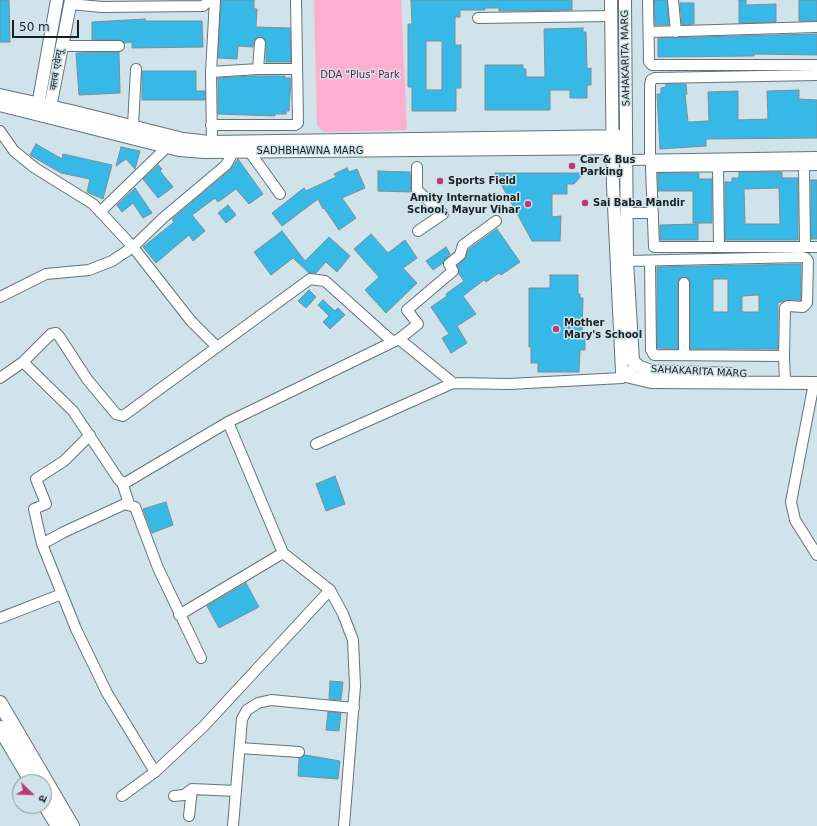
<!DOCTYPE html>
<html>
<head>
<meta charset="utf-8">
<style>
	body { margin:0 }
	#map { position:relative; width:817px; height:826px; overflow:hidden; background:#d0e2ea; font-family:"DejaVu Sans","Noto Sans Devanagari",sans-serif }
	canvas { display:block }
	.north { position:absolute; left:12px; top:774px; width:40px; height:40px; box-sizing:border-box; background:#d0e2ea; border:1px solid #87949a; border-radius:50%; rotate:113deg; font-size:11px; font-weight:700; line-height:16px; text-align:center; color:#1a2023 }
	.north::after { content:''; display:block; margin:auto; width:14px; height:18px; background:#bc377b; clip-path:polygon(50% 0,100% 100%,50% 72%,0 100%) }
	.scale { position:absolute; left:12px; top:20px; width:67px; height:18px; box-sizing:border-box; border:2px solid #1a2023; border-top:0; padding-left:5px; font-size:12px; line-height:14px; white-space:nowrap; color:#1a2023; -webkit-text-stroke:3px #d0e2ea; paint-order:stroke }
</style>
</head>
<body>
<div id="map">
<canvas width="817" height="826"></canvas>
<div class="north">उ</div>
<div class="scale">50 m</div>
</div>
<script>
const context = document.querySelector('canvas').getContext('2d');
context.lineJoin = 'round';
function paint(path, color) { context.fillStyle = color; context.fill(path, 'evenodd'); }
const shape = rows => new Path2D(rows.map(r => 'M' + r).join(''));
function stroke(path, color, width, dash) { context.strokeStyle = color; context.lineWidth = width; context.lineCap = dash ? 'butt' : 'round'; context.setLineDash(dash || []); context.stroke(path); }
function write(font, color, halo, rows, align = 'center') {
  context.font = font + ' "DejaVu Sans","Noto Sans Devanagari",sans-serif'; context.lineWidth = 3; context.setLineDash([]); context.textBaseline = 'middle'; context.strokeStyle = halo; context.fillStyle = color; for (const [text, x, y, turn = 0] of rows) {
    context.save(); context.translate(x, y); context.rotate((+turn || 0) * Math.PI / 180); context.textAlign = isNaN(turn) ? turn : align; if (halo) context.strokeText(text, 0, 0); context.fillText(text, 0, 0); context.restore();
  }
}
paint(shape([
	[314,0,401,0,407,130,324,132,317,126]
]), '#feafcf');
const building = shape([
	[0,0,9,0,10,42,0,42,0,0],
	[221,0,254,0,254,9,257,9,256,27,290,28,291,62,266,62,266,41,260,37,254,40,253,47,238,46,237,59,218,58,221,0],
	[411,0,572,0,572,10,499,11,499,8,485,8,485,10,460,10,460,17,455,17,455,45,461,45,461,88,456,88,456,111,412,111,412,87,408,87,408,24,412,24,411,0],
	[426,41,442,41,442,90,426,90,426,41],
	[654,0,667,0,669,25,655,25,654,0],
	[739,0,746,0,746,5,776,4,776,22,739,23,739,0],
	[799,0,817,0,817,21,799,21,799,0],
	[680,3,694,3,694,24,682,25,680,3],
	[145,19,145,21,202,21,203,47,132,48,132,42,124,43,119,40,92,40,92,22,145,19],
	[583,28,583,32,586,32,587,69,591,68,591,85,587,85,587,98,570,98,570,90,550,90,550,110,485,110,485,65,523,65,523,69,526,69,526,77,545,77,544,29,583,28],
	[817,34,817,55,754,54,754,56,658,57,658,38,817,34],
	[119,52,120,93,79,95,76,53,119,52],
	[142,71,196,71,196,91,205,91,205,100,142,100,142,71],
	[254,76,285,76,285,78,291,78,289,111,286,111,286,114,275,114,275,116,218,114,218,78,254,76],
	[666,84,686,84,687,94,685,94,688,122,709,121,708,92,738,91,738,120,768,119,767,91,799,90,799,99,817,100,817,138,706,139,706,146,660,149,657,94,661,94,661,88,666,87,666,84],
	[36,144,62,159,63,154,112,165,103,199,87,192,90,179,61,173,30,155,36,144],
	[121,147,140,151,135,169,126,159,116,166,121,147],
	[238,159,263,194,249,204,236,189,218,202,215,198,192,215,205,231,193,241,189,235,156,263,143,247,174,222,172,219,230,170,238,159],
	[158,165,162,169,160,171,173,187,158,198,143,179,158,165],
	[347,168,349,172,357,169,365,188,342,198,356,218,339,230,324,208,323,209,318,199,282,226,272,213,304,188,306,191,336,177,334,174,347,168],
	[378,171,410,172,411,192,378,191,378,171],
	[739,172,782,172,782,178,798,178,798,240,725,240,725,182,732,182,732,178,739,178,739,172],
	[779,188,780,224,745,224,744,189,779,188],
	[495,173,584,173,574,184,567,184,567,194,552,194,552,217,561,216,560,241,532,241,495,173],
	[658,173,699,173,699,179,712,179,712,223,693,223,693,191,658,191,658,173],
	[811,180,817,180,817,239,811,239,811,180],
	[135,188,152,213,143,218,133,203,122,212,117,205,135,188],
	[228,205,236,215,226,223,218,213,228,205],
	[698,224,698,240,660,240,660,225,698,224],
	[497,229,520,262,501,275,499,273,486,282,484,280,463,296,476,314,457,326,467,343,451,353,442,338,449,334,431,307,447,296,446,294,464,281,459,274,457,266,464,260,469,249,497,229],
	[282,231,305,261,329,237,350,256,337,272,326,262,316,273,309,273,293,258,271,275,254,252,282,231],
	[371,234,388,253,405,240,417,258,403,268,417,283,386,313,365,290,379,277,354,249,371,234],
	[446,247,450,254,443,263,433,270,426,261,446,247],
	[801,264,801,300,788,300,778,303,778,349,690,349,690,283,689,279,684,277,680,278,678,283,678,349,657,348,657,267,801,264],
	[713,279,728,279,728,312,713,312,713,279],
	[759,295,759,312,742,312,742,296,759,295],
	[550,275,578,275,578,294,580,294,580,298,583,298,582,332,585,332,585,350,580,350,579,372,538,372,538,363,531,363,531,347,529,347,529,288,550,288,550,275],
	[309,290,316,297,306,308,298,301,309,290],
	[323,300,335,311,338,308,345,315,330,329,323,322,329,316,318,305,323,300],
	[335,476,345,504,326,511,316,484,335,476],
	[166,502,173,525,152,533,143,509,166,502],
	[246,583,259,607,219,628,207,606,246,583],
	[330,681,343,682,341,700,329,699,330,681],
	[328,712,341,713,339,731,326,730,328,712],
	[305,755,340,761,338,779,298,776,299,758,305,755]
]);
paint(building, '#36b9e7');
stroke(building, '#7d8e95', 1);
const minor = shape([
	[648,0,649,62,652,65,817,65],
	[673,0,676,32],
	[70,4,102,7,203,6,210,0],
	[478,18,611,16],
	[649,32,817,27],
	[61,46,119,46],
	[258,69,260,43],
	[211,72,258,69,297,69],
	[211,125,295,125,298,123,296,0],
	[133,126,136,69],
	[0,131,14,151,35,168,93,204,133,247,191,321,217,347],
	[212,142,211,72,215,0],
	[249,151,280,194],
	[650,159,650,85,651,80,655,78,817,75],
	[627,160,817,157],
	[817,165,651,167,654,247,817,247],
	[718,166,719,247],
	[804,166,805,247],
	[417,167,417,190,443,214,418,231],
	[100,212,167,147],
	[627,213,653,213],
	[627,261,802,257,806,258,808,261,807,303,803,307,788,306,785,308,784,356,654,355,651,350,650,261],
	[0,297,46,274,89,270,112,261,133,247,163,218,226,165,234,151],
	[399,339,418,324,407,310,453,271,449,264,460,255,463,245,496,221],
	[684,355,684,283],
	[784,356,785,382],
	[23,362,73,411,119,480,122,482,129,504],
	[0,378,23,362,51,334,56,333,59,336,87,379,116,414,123,416,310,279,325,281,393,342],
	[814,383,791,502,795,520,817,555],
	[228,422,283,553,330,590,343,614,353,640,355,686,344,826],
	[90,435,64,461,36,479,46,504,34,509,42,544,76,629,107,693,155,772],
	[316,444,453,383],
	[122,482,125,483,228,422,399,339,453,383,509,384,622,378,637,365],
	[42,544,64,532,125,504,135,507,158,568,201,658],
	[179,615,283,553],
	[0,618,62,594],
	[240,748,299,752],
	[122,796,155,772,204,726,330,590],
	[174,796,184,795,192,789,236,791],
	[189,816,192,789],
	[233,826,242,719,247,710,258,703,271,700,354,708]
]);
const tertiary = shape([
	[611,0,613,185,622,372,626,376,651,382,817,383],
	[625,0,627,261,633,361,640,367,651,371,730,374],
	[0,95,71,111,183,139,209,142,626,136],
	[0,105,179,150,204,152,626,148],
	[37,111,57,0],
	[49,113,71,0]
]);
const secondary = shape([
	[0,703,72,826],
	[0,728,32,782],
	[44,803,58,826]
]);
stroke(minor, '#63737a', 12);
stroke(tertiary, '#63737a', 14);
stroke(secondary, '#63737a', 16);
stroke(minor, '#fff', 10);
stroke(tertiary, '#fff', 12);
stroke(secondary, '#fff', 14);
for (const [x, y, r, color] of [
	[572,166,4,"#bc377b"],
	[440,181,4,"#bc377b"],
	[585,203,4,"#bc377b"],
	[528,204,4,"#bc377b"],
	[556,329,4,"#bc377b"]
]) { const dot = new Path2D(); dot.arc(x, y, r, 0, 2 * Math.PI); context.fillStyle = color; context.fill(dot); stroke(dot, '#d0e2ea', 1.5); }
write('10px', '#1a2023', '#d0e2ea', [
	["SAHAKARITA MARG",626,58,-91],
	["क्लब एवेन्यू",57,70,-80],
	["SADHBHAWNA MARG",310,151],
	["SAHAKARITA MARG",699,372,3]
]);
write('10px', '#6e1945', '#d0e2ea', [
	["DDA \"Plus\" Park",360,75]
]);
write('bold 10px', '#1a2023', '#d0e2ea', [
	["Car & Bus",580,160],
	["Parking",580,172],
	["Sports Field",448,181],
	["Amity International",520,198,"right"],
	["School, Mayur Vihar",520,210,"right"],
	["Sai Baba Mandir",593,203],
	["Mother",564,323],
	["Mary's School",564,335]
], 'left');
</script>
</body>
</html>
